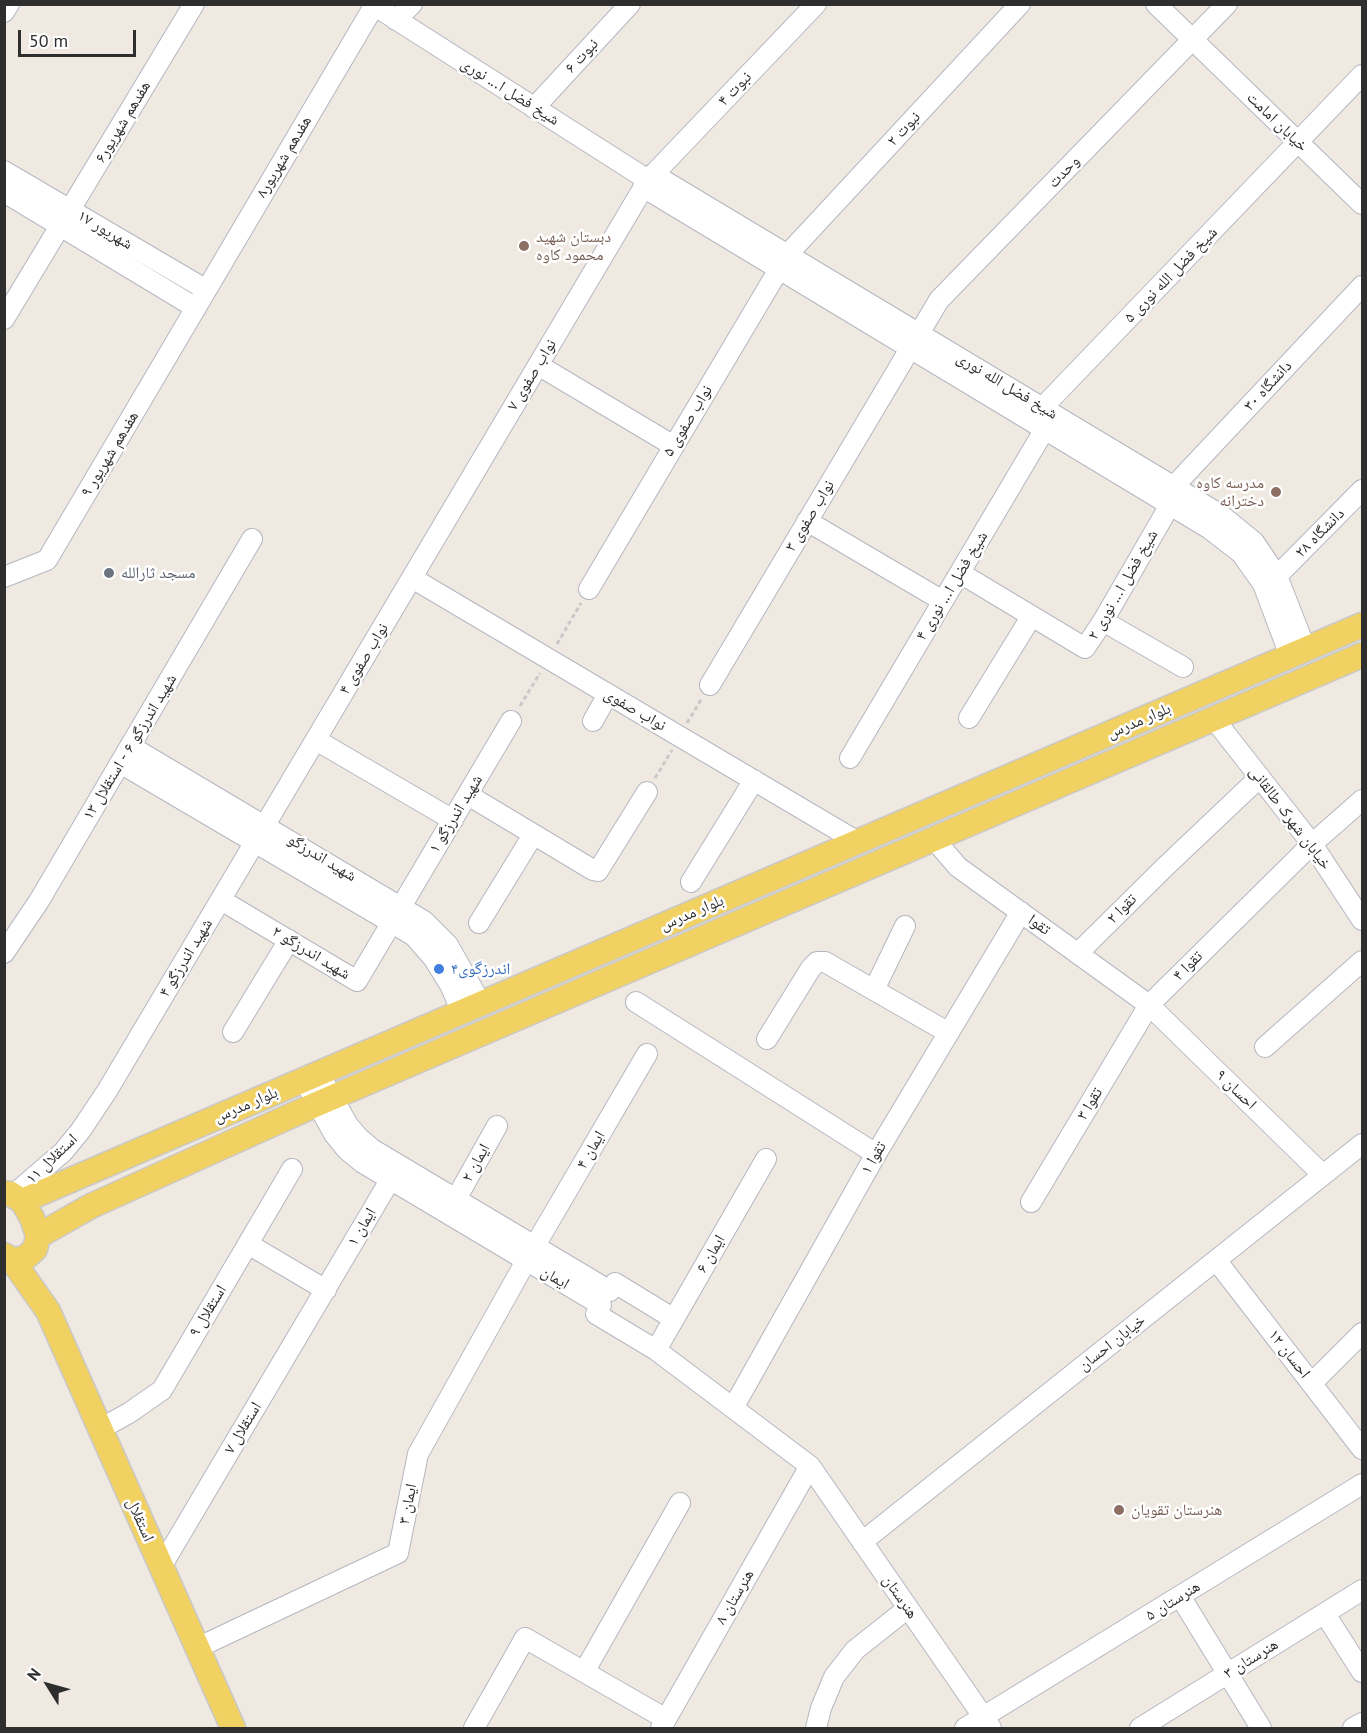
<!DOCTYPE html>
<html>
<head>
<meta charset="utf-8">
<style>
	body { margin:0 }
	#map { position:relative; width:1367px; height:1733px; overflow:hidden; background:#efe9e1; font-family:"PT Sans",sans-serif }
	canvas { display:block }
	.frame { position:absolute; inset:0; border:6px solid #2e2e2e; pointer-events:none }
	.north { position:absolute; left:18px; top:1655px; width:60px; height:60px; -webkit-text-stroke:4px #fff; paint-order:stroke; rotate:307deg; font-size:16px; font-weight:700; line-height:24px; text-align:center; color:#2e2e2e }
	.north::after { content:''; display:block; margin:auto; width:21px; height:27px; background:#2e2e2e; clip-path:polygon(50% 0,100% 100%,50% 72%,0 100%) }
	.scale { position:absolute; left:18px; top:30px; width:118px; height:27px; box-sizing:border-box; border:3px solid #2e2e2e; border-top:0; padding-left:8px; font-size:18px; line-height:21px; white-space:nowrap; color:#2e2e2e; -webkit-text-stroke:4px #fff; paint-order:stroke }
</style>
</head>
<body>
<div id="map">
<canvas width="1367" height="1733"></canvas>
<div class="frame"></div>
<div class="north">N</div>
<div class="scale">50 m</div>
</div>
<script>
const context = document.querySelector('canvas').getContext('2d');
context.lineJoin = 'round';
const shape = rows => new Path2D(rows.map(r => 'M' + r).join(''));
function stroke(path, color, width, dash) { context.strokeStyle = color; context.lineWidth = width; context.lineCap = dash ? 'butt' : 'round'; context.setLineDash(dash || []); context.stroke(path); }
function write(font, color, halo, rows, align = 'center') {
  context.font = font + ' "PT Sans","Noto Naskh Arabic",sans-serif'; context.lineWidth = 5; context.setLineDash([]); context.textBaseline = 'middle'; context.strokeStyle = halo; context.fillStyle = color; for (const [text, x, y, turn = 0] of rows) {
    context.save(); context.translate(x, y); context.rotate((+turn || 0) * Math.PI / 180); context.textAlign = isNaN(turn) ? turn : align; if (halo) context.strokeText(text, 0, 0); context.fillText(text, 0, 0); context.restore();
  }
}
const minor = shape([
	[372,4,648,180],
	[1156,4,1362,204],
	[4,12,9,4],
	[396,20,412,4],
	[534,108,630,4],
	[4,171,205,289],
	[653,174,1221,515,1254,542,1277,576,1306,650],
	[643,187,1210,529,1241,553,1263,584,1290,656],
	[4,192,196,308],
	[4,319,194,4],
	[538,365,674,446],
	[1043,407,1362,75],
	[807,521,943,601],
	[960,573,1085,648,1103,621,1170,505,1174,486,1362,286],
	[1277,576,1362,490],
	[4,577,47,560,374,6],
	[412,578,858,842],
	[589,589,788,254,1020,4],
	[1103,621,1183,667],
	[710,685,939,300,1227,4],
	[969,718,1031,617],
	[1214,719,1312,844,1362,920],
	[593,721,608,694],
	[316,740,453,820],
	[130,746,424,921,448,945,481,1004],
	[850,758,1052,417],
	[120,763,414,936,434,959,450,985,462,1012],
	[468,795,593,870,598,871,647,792],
	[934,839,958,867,1149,1005,1323,1175],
	[691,882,754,780],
	[221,900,357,981,511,721],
	[479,923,533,835],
	[4,953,39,901,252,539],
	[1078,953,1166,866,1260,777],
	[874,990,905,926],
	[636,1002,876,1154],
	[233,1032,289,940],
	[767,1039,811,968,817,962,825,962,949,1033],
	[1265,1047,1362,961],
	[319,1074,348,1125,359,1138,372,1149,610,1291,615,1283,674,1319],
	[304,1080,334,1134,347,1150,363,1163,601,1305,596,1314,656,1350,810,1466,991,1728],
	[13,1195,63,1152,81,1130,107,1091,648,180,816,4],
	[456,1199,497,1126],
	[1031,1202,1149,1005,1312,844,1362,800],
	[248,1244,326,1290],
	[1216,1260,1362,1449],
	[656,1350,766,1159],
	[1312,1383,1362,1333],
	[733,1408,876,1154,1021,912],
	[100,1429,129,1413,162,1390,292,1169],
	[862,1542,1362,1144],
	[161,1567,399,1165],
	[1180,1596,1261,1728],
	[1325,1614,1362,1672],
	[197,1648,398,1553,418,1454,526,1261,647,1054],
	[584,1672,680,1503],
	[474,1728,525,1638,666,1719],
	[661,1728,810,1466],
	[816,1728,821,1708,834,1677,855,1650,908,1608],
	[965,1728,1362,1484],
	[1140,1728,1362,1590],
	[1353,1728,1362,1723]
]);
const major = shape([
	[4,1193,11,1194,22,1201,32,1218,38,1236,35,1249,25,1258,12,1260,4,1255],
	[22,1201,1362,625],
	[38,1236,91,1206,317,1104,1362,655],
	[12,1260,48,1311,233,1728]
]);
stroke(minor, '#b4b7c1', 22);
stroke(major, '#c9c9c9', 27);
stroke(shape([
	[557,644,581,603],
	[520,706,540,673],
	[687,723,702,698],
	[655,778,672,750]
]), '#c9c9c9', 3, [4.5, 3]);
stroke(minor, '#fff', 20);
stroke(major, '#f2d163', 24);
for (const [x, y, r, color] of [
	[524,246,6,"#8d6e63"],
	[1276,492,6,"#8d6e63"],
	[109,573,6,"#6b7280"],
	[439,969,6,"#3f7fe0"],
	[1119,1510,6,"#8d6e63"]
]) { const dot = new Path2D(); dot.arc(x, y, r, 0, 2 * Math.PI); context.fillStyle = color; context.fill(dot); stroke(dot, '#fff', 2); }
write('16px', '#2e2e2e', '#fff', [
	["نبوت ۶",582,56,-47],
	["نبوت ۴",735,89,-46],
	["شیخ فضل ا... نوری",510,92,32],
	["هفدهم شهریور۶",123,122,-59],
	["خیابان امامت",1277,122,44],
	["نبوت ۲",904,129,-47],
	["هفدهم شهریور۸",284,157,-59],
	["وحدت",1064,172,-46],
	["۱۷ شهریور",105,230,31],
	["شیخ فضل‌ الله نوری ۵",1171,275,-46],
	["نواب صفوی ۷",532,375,-59],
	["شیخ فضل الله نوری",1007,386,31],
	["دانشگاه ۳۰",1268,386,-47],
	["نواب صفوی ۵",688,421,-59],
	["هفدهم شهریور ۹",110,454,-59],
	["نواب صفوی ۳",810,516,-59],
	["دانشگاه ۲۸",1320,533,-45],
	["شیخ فضل ا... نوری ۲",1123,585,-60],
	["شیخ فضل ا... نوری ۴",952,586,-59],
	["نواب صفوی ۴",364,659,-59],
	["نواب صفوی",635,710,30],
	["بلوار مدرس",1139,721,-23],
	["شهید اندرزگو ۶ - استقلال ۱۳",130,747,-59],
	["شهید اندرزگو ۱",456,814,-59],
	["خیابان شهرک طالقانی",1290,818,53],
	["شهید اندرزگو",322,858,31],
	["تقوا ۲",1122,909,-45],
	["بلوار مدرس",692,913,-23],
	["تقوا",1039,925,35],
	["شهید اندرزگو ۲",311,953,31],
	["شهید اندرزگو ۴",186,958,-59],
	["تقوا ۴",1188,966,-45],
	["احسان ۹",1236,1090,44],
	["تقوا ۳",1090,1104,-59],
	["بلوار مدرس",246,1105,-23],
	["ایمان ۴",591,1150,-60],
	["تقوا ۱",874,1158,-60],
	["استقلال ۱۱",52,1159,-44],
	["ایمان ۲",476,1163,-61],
	["ایمان ۱",362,1227,-60],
	["ایمان ۶",711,1254,-60],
	["ایمان",555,1278,31],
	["استقلال ۹",208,1311,-59],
	["خیابان احسان",1112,1343,-38],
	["احسان ۱۲",1289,1354,52],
	["استقلال ۷",243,1428,-59],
	["ایمان ۳",408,1504,-79],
	["استقلال",140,1520,66],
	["هنرستان ۸",735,1597,-60],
	["هنرستان",900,1597,55],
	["هنرستان ۵",1173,1601,-32],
	["هنرستان ۳",1251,1659,-32]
]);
write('16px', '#785e54', '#fff', [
	["دبستان شهید",536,237],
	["محمود کاوه",536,255],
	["مدرسه کاوه",1264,483,"right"],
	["دخترانه",1264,501,"right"],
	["هنرستان تقویان",1131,1510]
], 'left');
write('16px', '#5b616d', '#fff', [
	["مسجد ثارالله",121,573]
], 'left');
write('16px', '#366cbe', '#fff', [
	["اندرزگوی۴",451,969]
], 'left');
</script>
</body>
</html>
